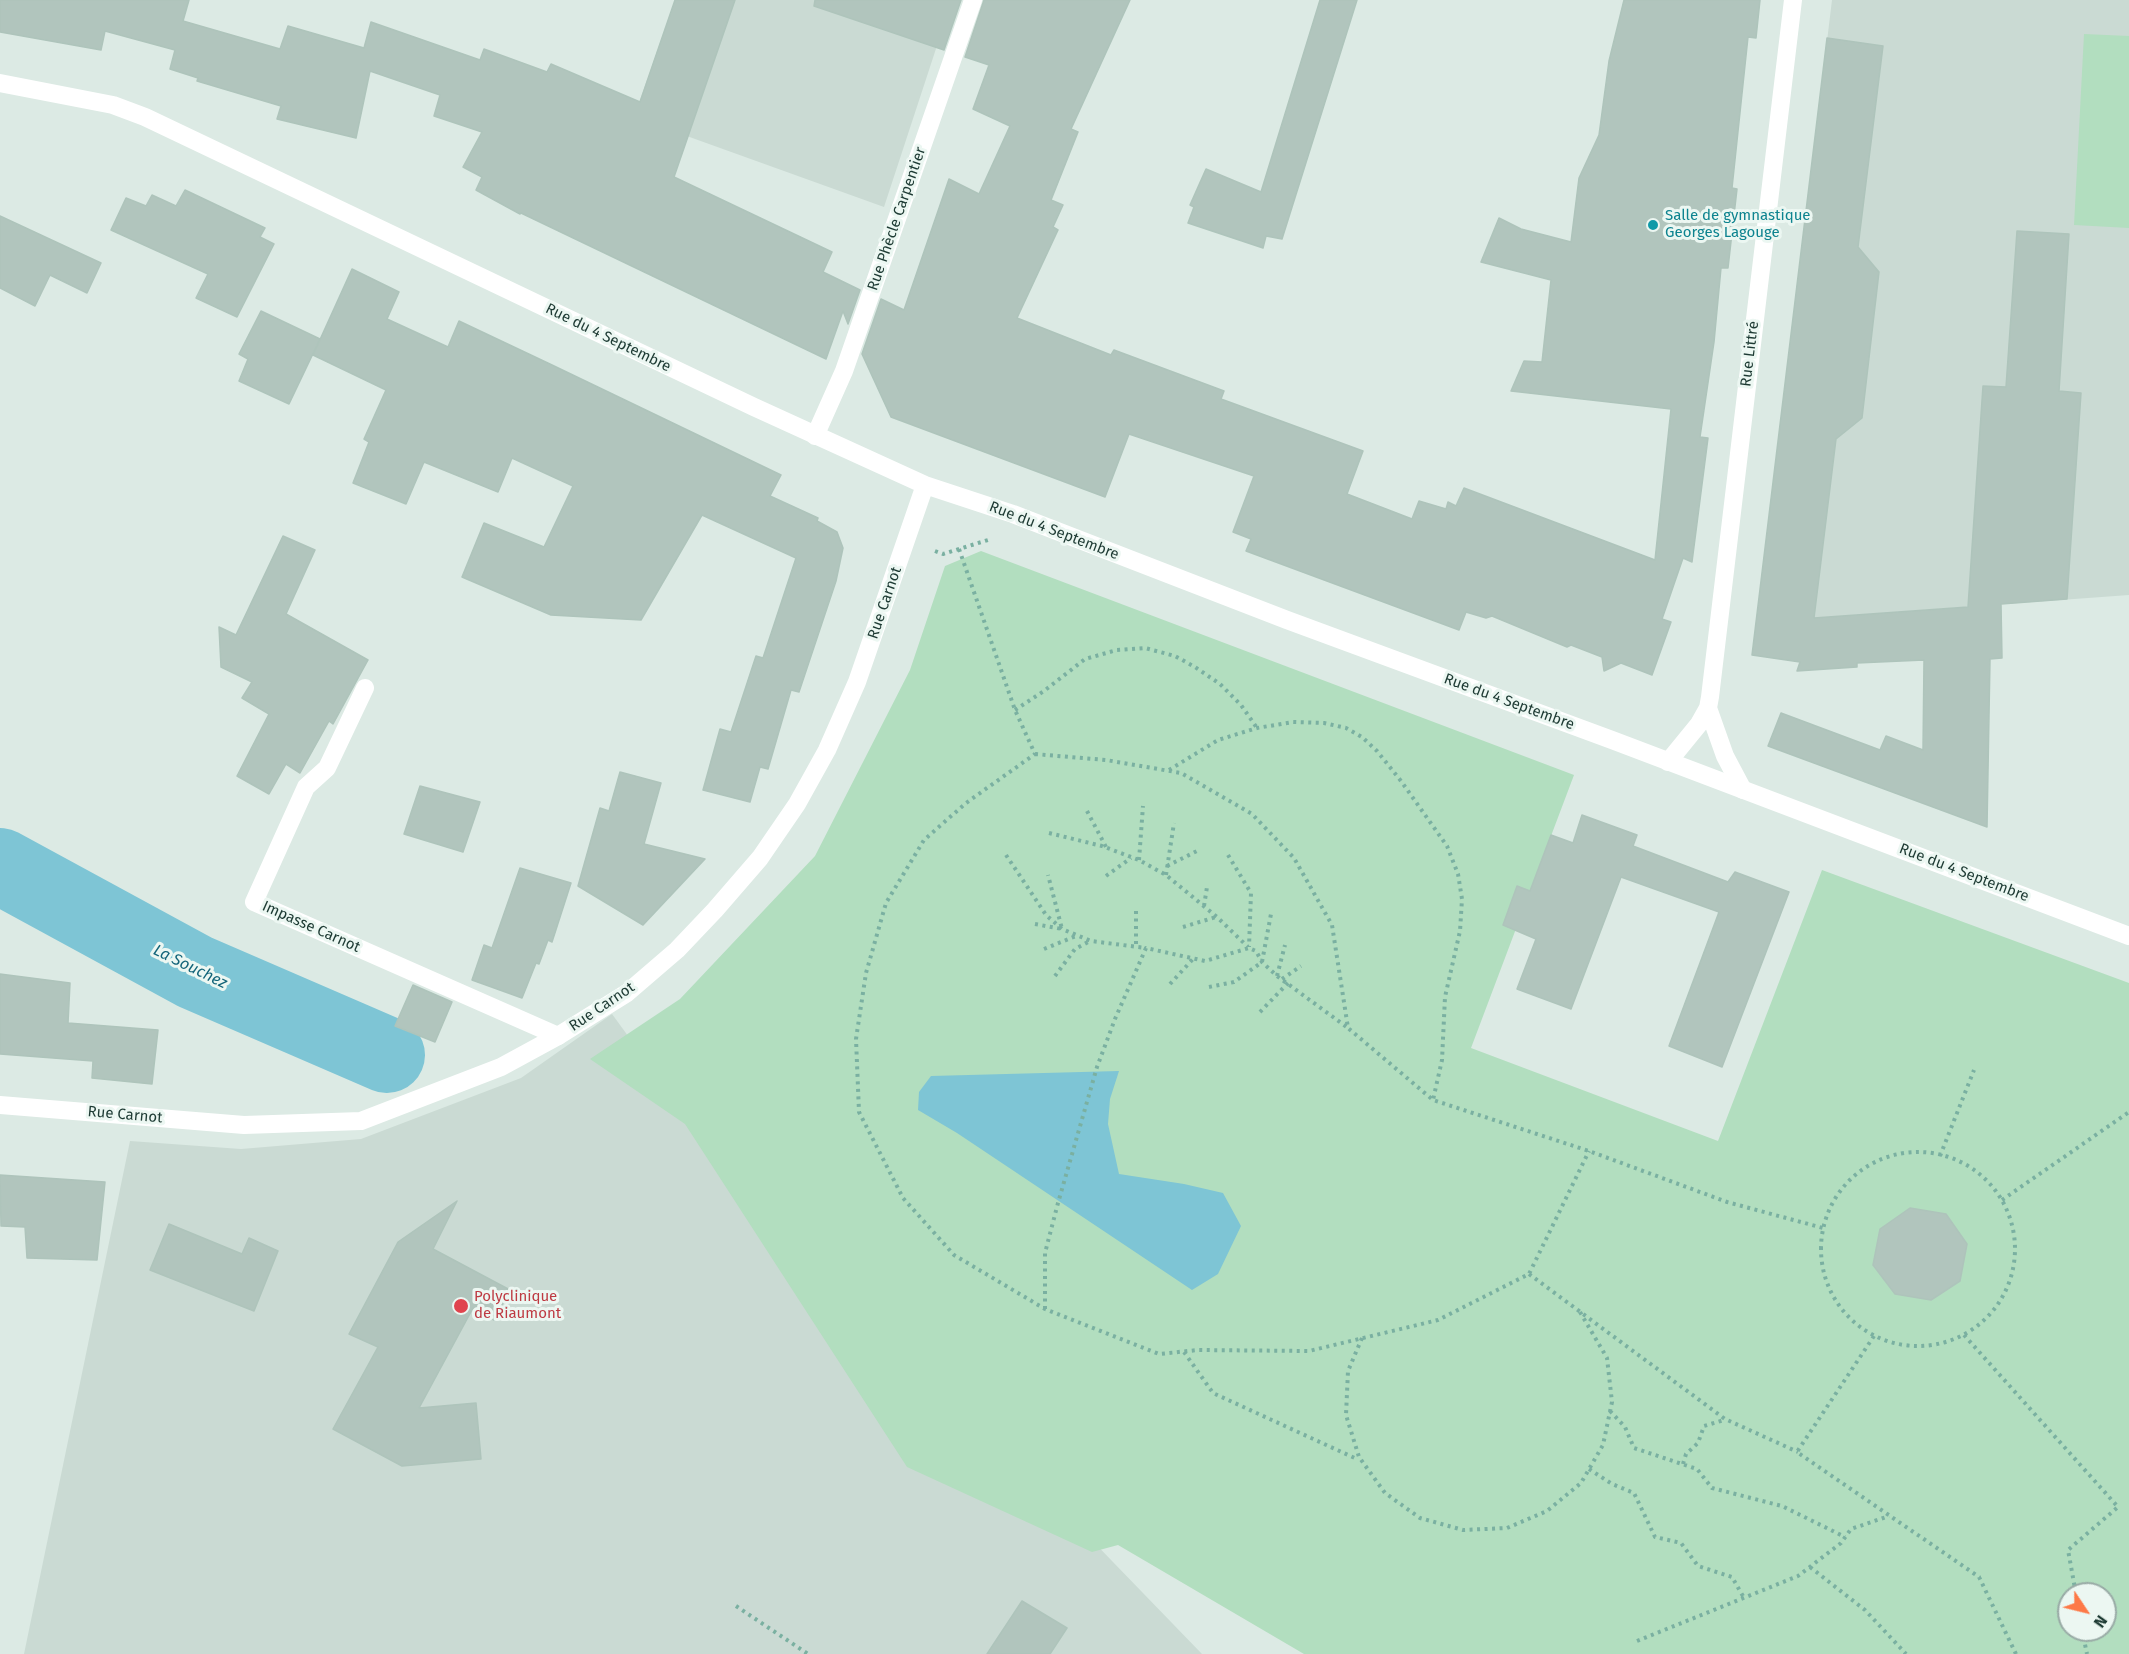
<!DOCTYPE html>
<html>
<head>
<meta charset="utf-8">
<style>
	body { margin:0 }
	#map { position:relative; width:2129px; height:1654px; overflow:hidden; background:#dceae4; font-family:"Fira Sans",sans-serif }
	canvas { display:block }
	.north { position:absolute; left:2057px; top:1582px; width:60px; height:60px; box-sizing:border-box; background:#ecf7f2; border:2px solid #99aba6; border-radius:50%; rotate:125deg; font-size:16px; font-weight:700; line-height:24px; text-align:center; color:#1d3a33 }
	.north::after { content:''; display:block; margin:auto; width:21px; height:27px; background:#fd7947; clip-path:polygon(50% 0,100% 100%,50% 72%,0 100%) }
</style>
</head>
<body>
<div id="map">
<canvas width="2129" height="1654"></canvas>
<div class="north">N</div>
</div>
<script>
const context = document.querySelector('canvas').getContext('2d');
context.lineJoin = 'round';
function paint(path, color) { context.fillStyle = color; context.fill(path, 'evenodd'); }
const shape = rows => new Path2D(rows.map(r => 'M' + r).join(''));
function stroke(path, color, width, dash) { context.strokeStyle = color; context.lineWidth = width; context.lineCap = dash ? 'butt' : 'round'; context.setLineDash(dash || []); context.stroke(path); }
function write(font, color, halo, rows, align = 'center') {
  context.font = font + ' "Fira Sans",sans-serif'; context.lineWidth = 6; context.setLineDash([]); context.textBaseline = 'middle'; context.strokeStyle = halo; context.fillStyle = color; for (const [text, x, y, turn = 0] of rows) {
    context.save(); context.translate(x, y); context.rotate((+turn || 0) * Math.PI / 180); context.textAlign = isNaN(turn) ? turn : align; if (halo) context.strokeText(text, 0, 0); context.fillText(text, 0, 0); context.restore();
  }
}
paint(shape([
	[675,0,952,0,884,207,634,117],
	[1832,0,2129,0,2129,595,1814,618,1758,610],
	[612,1014,940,1463,1083,1531,1202,1654,24,1654,130,1141,241,1149,361,1139,521,1078]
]), '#cadad3');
paint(shape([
	[2084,34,2129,36,2129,228,2074,225],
	[981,551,1574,775,1471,1048,1718,1141,1822,870,2129,983,2129,1654,1304,1654,1118,1545,1092,1552,907,1467,685,1124,590,1059,680,999,815,856,910,670,945,566],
	[2069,1594,2105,1594,2105,1630,2069,1630]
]), '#b2debf');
paint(shape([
	[1119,1071,1110,1099,1108,1124,1119,1174,1184,1184,1223,1193,1241,1226,1218,1274,1192,1290,957,1133,918,1110,919,1092,931,1076]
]), '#7ec5d5');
stroke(shape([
	[0,866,195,972,387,1055]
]), '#7ec5d5', 76);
const building = shape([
	[0,0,189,0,183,21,280,49,288,26,364,48,371,22,480,60,484,49,547,72,551,64,640,102,675,0,735,0,674,177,832,252,823,272,860,290,848,324,843,311,826,359,521,213,520,214,476,190,482,177,463,167,482,132,434,116,440,95,370,71,356,138,277,119,281,106,197,81,198,78,170,69,175,50,105,31,101,50,0,32,0,0],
	[815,0,961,0,944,50,814,6,815,0],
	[984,0,1130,0,1071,129,1078,132,1051,200,1063,205,1053,227,1058,230,1017,318,1111,355,1114,350,1224,391,1221,399,1363,451,1347,494,1412,519,1419,501,1446,509,1448,502,1456,506,1464,488,1655,560,1671,409,1511,391,1524,361,1542,362,1551,280,1481,262,1499,218,1521,229,1571,242,1579,178,1599,135,1609,61,1624,0,1760,0,1756,38,1748,37,1732,188,1737,189,1728,268,1721,268,1714,342,1700,437,1708,438,1692,562,1683,558,1662,619,1671,622,1652,675,1621,663,1604,671,1602,657,1571,645,1567,647,1492,616,1486,618,1466,612,1459,630,1246,551,1251,539,1233,532,1254,476,1129,434,1105,497,891,417,862,354,881,299,904,310,949,179,979,194,1010,126,973,109,989,65,965,57,984,0],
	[1320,0,1357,0,1282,239,1266,236,1263,248,1188,223,1194,207,1190,205,1206,169,1261,192,1320,0],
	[1827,38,1883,46,1858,247,1879,272,1862,418,1836,439,1814,618,1968,607,1983,386,2006,387,2017,231,2069,234,2059,391,2081,393,2067,599,2001,604,2002,658,1990,659,1987,827,1768,746,1781,713,1880,750,1886,736,1923,750,1924,660,1857,663,1857,667,1797,671,1800,662,1752,655,1827,38],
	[185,190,265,228,260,237,274,244,237,317,196,298,208,274,111,230,126,198,146,206,152,195,176,206,185,190],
	[0,216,101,263,87,293,50,275,35,306,0,288,0,216],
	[352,269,399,292,387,319,448,347,459,321,552,365,781,475,770,496,818,518,817,521,837,532,843,548,836,581,799,692,791,690,768,769,760,767,750,802,703,790,720,729,731,732,756,656,763,658,796,558,702,515,641,620,551,615,462,577,484,523,544,547,573,486,512,458,498,492,424,462,406,504,353,483,369,442,364,439,386,390,313,355,352,269],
	[261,311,320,339,289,404,239,381,248,359,239,354,261,311],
	[283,536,315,550,286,614,368,660,333,724,329,721,300,773,286,764,269,794,237,776,269,714,242,698,252,682,221,667,219,627,236,635,283,536],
	[620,772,661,783,644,844,705,859,643,925,578,886,600,808,609,811,620,772],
	[420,786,480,802,463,852,404,834,420,786],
	[1582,815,1637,835,1633,846,1728,882,1735,872,1789,892,1722,1067,1669,1046,1719,912,1621,877,1571,1009,1517,989,1536,939,1503,925,1517,886,1530,891,1551,835,1573,843,1582,815],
	[520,868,571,883,552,942,548,940,539,964,536,963,522,998,472,980,484,945,492,948,520,868],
	[0,974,70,983,68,1023,158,1030,152,1084,92,1078,93,1061,0,1054,0,974],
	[413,985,452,1002,435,1042,395,1026,413,985],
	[0,1175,105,1182,97,1260,27,1258,25,1227,1,1226,0,1175],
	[457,1201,433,1249,510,1290,494,1320,473,1308,419,1408,476,1403,481,1459,402,1466,333,1429,378,1347,349,1334,398,1242,457,1201],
	[1910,1208,1946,1214,1967,1244,1960,1281,1931,1300,1895,1294,1873,1265,1880,1229,1910,1208],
	[169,1224,242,1254,249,1238,278,1251,254,1311,150,1270,169,1224],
	[1022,1601,1067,1628,1050,1654,987,1654,1022,1601]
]);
paint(building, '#b1c5bd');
stroke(building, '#aec4bb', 1.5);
stroke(shape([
	[959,549,1015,710,1035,754,966,803,924,840,886,903,866,973,856,1039,859,1112,903,1198,954,1255,1045,1309,1159,1354,1198,1350,1309,1351,1438,1320,1529,1274,1589,1151],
	[935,551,943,554,988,540],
	[1015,710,1044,691,1085,659,1117,650,1145,648,1175,656,1195,667,1220,684,1241,705,1257,728],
	[1035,754,1106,760,1181,773,1252,814,1294,858,1332,925,1348,1028,1433,1100,1589,1151,1727,1202,1823,1228],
	[1169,770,1218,740,1257,728,1293,722,1324,723,1346,728,1362,737,1377,751,1401,781,1447,846,1458,874,1462,899,1460,931,1445,997,1442,1060,1433,1100],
	[1087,811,1106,847],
	[1049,833,1102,846,1139,860,1166,875,1217,917,1248,947],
	[1006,855,1046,915,1062,929,1091,941,1146,948],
	[1228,855,1251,893,1249,947],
	[1139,860,1143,806],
	[1167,866,1199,850],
	[1166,875,1174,823],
	[1106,876,1131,858],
	[1204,906,1207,887],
	[1136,911,1136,947],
	[1035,924,1062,929,1048,875],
	[1183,927,1216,917],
	[1044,949,1076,936],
	[1055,976,1075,949,1090,941],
	[1277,976,1285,945],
	[1282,979,1301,966],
	[1170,984,1193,959],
	[1209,987,1234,982,1262,962,1271,914],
	[1260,1012,1288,983],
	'1821 1249a97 97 0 1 1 194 0a97 97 0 1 1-194 0Z',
	[1940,1156,1974,1070],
	[2002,1200,2129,1112],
	[1529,1274,1725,1419,1798,1452],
	[1045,1309,1045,1253,1058,1203,1097,1067,1115,1019,1146,948,1205,961,1249,948,1256,951,1262,962,1277,976,1348,1028],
	[1964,1335,2118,1507,2068,1550,2076,1594],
	[1874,1336,1797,1452,1979,1577,2016,1654],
	[1362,1338,1348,1371,1346,1415,1359,1457,1385,1493,1420,1518,1463,1530,1507,1528,1547,1511,1581,1483,1603,1445,1612,1402,1607,1358,1580,1312],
	[1184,1352,1213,1393,1357,1459],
	[1610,1411,1625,1427,1634,1448,1697,1469,1712,1488,1782,1506,1845,1537],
	[1683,1464,1686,1454,1698,1443,1704,1426,1724,1420],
	[1589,1469,1612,1484,1634,1493,1655,1537,1681,1543,1698,1566,1732,1577,1744,1598],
	[1810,1567,1865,1610,1906,1654],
	[736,1606,808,1654],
	[2082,1630,2087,1654],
	[1637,1641,1798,1576,1841,1543,1851,1529,1889,1516]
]), '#7ab0a1', 4, [3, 4.5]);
stroke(shape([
	[815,436,844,371,973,0],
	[365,688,327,768,306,787,254,902,558,1036],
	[1708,708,1725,756,1743,790],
	[1668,762,1699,724,1708,708,1710,697,1793,0]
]), '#fff', 18);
stroke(shape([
	[0,83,113,105,145,117,754,407,925,485,1013,514,1287,620,1612,740,2129,936],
	[0,1105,244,1125,361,1121,501,1067,558,1036,627,993,677,950,715,910,760,858,797,804,827,750,857,682,925,485]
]), '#fff', 18);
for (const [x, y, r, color] of [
	[1653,225,6,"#0f9aa8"],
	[461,1306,8,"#e0444e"]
]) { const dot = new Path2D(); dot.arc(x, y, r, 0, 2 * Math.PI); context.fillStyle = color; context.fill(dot); stroke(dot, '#ecf7f2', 2); }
write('15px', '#0d838f', '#ecf7f2', [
	["Salle de gymnastique",1665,216],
	["Georges Lagouge",1665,233]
], 'left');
write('15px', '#1d3a33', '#ecf7f2', [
	["Rue Phècle Carpentier",897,219,-71],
	["Rue du 4 Septembre",608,338,26],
	["Rue Littré",1750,354,-83],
	["Rue du 4 Septembre",1054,531,21],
	["Rue Carnot",885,603,-71],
	["Rue du 4 Septembre",1509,702,20],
	["Rue du 4 Septembre",1964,873,21],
	["Impasse Carnot",311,927,24],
	["Rue Carnot",602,1007,-34],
	["Rue Carnot",125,1115,5]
]);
write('15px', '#be3a42', '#ecf7f2', [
	["Polyclinique",474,1297],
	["de Riaumont",474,1314]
], 'left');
write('italic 16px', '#14657a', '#ecf7f2', [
	["La Souchez",190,967,26]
]);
</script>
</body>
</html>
